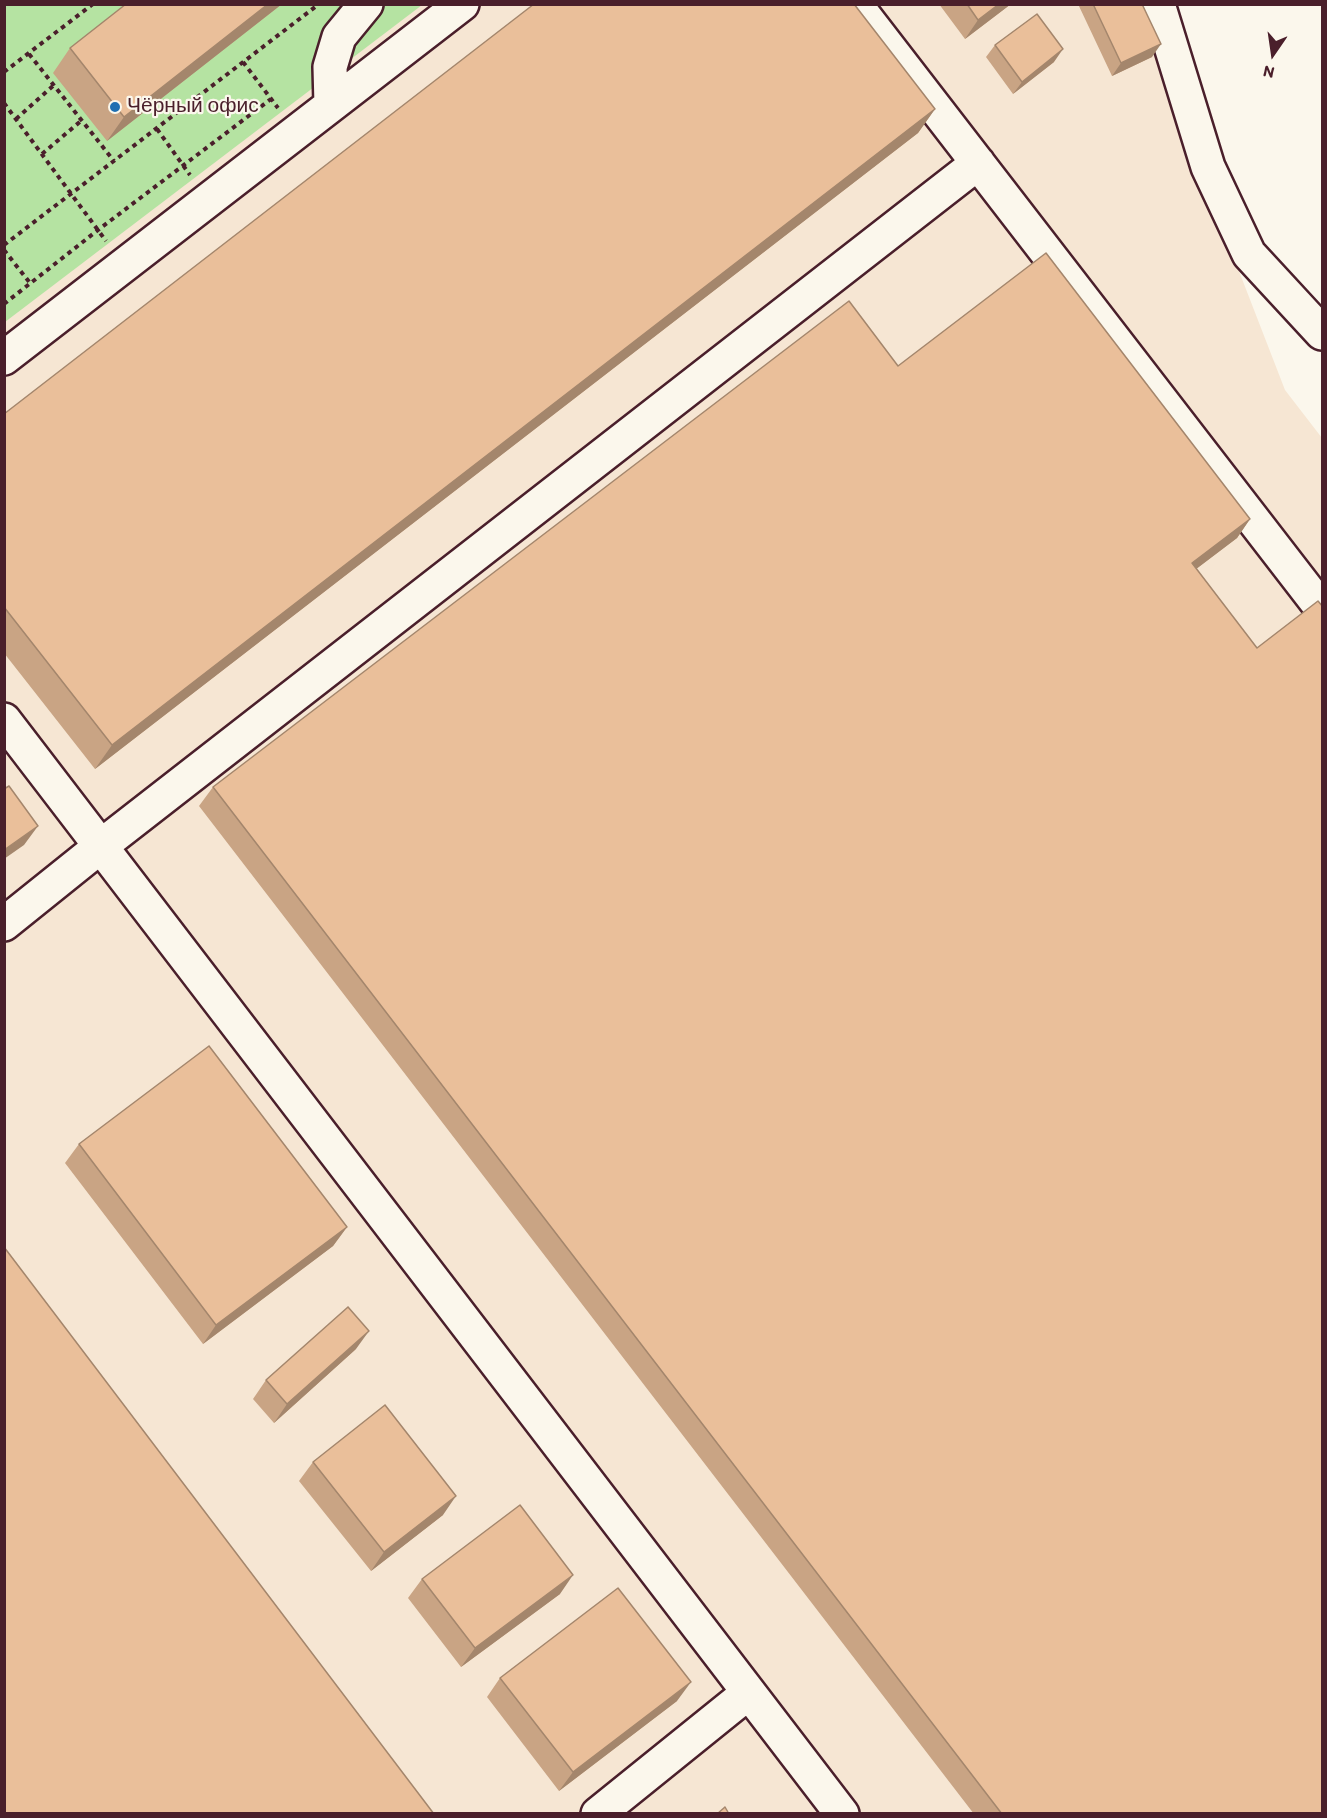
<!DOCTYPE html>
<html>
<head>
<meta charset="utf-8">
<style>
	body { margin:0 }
	#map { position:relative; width:1327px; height:1818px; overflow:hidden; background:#fbf7ec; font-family:Itim,sans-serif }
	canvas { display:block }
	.frame { position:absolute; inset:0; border:6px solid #4a1f2b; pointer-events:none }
	.north { position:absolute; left:1243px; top:24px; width:60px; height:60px; -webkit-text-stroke:4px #fbf7ec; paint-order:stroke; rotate:193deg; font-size:16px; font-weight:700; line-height:24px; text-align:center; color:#4a1f2b }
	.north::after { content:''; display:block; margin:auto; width:21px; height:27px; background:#4a1f2b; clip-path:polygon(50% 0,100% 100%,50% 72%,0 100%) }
</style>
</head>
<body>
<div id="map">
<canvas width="1327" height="1818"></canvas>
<div class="frame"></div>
<div class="north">N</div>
</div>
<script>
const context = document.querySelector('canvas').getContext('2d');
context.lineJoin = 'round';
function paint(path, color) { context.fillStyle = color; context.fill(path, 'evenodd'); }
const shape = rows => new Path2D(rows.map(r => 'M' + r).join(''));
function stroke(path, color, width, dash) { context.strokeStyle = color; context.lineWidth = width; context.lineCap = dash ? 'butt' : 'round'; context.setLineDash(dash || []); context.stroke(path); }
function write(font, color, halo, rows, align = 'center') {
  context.font = font + ' Itim,sans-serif'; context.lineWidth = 4.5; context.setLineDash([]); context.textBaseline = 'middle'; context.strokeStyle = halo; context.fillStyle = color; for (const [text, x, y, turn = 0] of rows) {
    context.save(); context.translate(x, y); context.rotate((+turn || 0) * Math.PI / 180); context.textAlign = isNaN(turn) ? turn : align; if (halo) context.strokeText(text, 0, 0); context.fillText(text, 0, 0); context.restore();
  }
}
paint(shape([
	[5,5,1136,5,1285,390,1322,438,1322,1813,5,1814]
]), '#f6e6d3');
paint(shape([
	[5,5,422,5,5,322]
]), '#b5e3a2');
const minor = shape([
	[855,4,1322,609],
	[1158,4,1208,167,1249,254,1322,333],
	[331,105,330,67,339,37,366,4],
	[4,358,462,4],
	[4,720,842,1814],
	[4,924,101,846,978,163],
	[598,1814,748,1693]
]);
stroke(minor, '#4a1f2b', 38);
stroke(shape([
	[29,54,114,161],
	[243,62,278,108],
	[4,72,93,4],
	[4,103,106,241],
	[16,119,54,85],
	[157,129,190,175],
	[42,154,82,120],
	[4,245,319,4],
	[4,250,30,283],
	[4,304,98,230,271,99]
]), '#4a1f2b', 4, [4.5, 4.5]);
stroke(minor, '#fbf7ec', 33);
paint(shape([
	[126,4,282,4,107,141,53,73,70,48],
	[939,4,1011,4,965,39],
	[1078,4,1142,4,1152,57,1112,76],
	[995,45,1054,62,1013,94,986,57],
	[935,109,918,133,95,769,4,653,4,414],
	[898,366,1250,519,1237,538,1196,569,1323,1814,974,1814,199,806,213,787],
	[79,1144,347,1227,333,1246,203,1344,65,1163],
	[356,1349,274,1423,253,1399,266,1380],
	[313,1462,443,1515,371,1571,299,1481],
	[422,1579,560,1594,461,1667,408,1598],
	[500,1678,677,1701,559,1791,487,1697]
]), '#c9a484');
paint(shape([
	[268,4,282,4,107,141,124,117],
	[999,4,1011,4,965,39,978,20],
	[1161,44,1152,57,1112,76,1121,63],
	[1063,49,1054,62,1013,94,1022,82],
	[935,109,918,133,95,769,112,745],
	[1250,519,1237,538,1179,582,1192,563],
	[38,826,24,845,4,859,4,850],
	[347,1227,333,1246,203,1344,216,1325],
	[369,1331,356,1349,274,1423,287,1404],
	[456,1496,443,1515,371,1571,384,1552],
	[573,1575,560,1594,461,1667,475,1648],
	[691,1682,677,1701,559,1791,573,1772]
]), '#a4866c');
const building = shape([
	[126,4,268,4,124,117,70,48,126,4],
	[534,4,854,4,935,109,112,745,4,607,4,414,534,4],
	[967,4,999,4,978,20,967,4],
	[1093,4,1142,4,1161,44,1121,63,1093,4],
	[1037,14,1063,49,1022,82,995,45,1037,14],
	[1046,253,1250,519,1192,563,1257,648,1318,601,1323,607,1323,1814,1002,1814,213,787,849,301,898,366,1046,253],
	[9,786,38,826,4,850,4,789,9,786],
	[209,1046,347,1227,216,1325,79,1144,209,1046],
	[4,1247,434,1814,4,1814,4,1247],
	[348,1307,369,1331,287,1404,266,1380,348,1307],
	[385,1405,456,1496,384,1552,313,1462,385,1405],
	[520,1505,573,1575,475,1648,422,1579,520,1505],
	[618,1588,691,1682,573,1772,500,1678,618,1588],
	[725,1807,729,1814,717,1814,725,1807]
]);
paint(building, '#eabf9a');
stroke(building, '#a4866c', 1.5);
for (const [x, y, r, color] of [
	[115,107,6,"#1f6fb2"]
]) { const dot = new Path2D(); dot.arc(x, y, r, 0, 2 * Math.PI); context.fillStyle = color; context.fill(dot); stroke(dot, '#fbf7ec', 2); }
write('21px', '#4a1f2b', '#fbf7ec', [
	["Чёрный офис",127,107]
], 'left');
</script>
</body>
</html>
